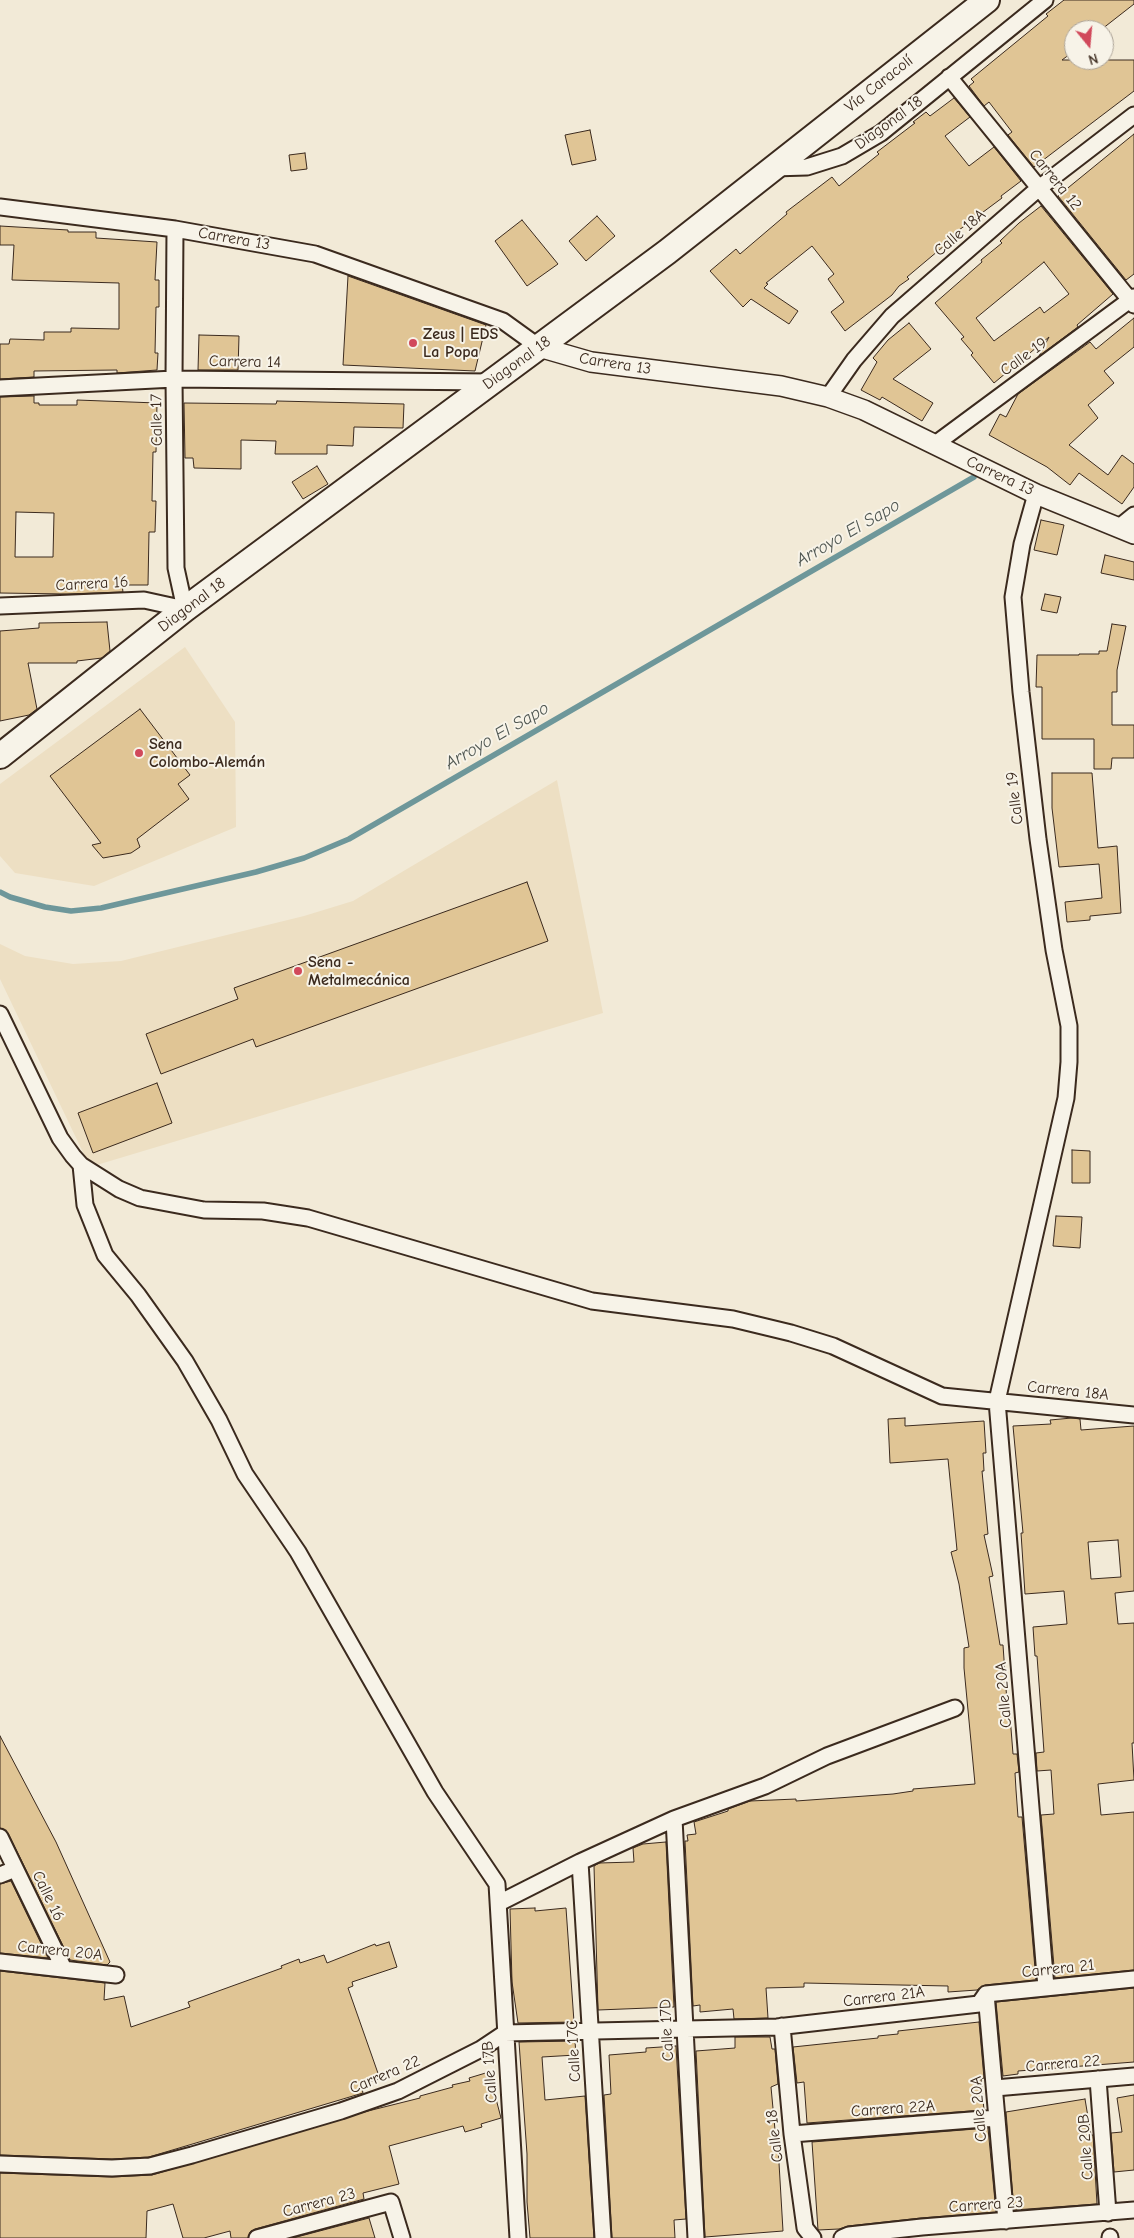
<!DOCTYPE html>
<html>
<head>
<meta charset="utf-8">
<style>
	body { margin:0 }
	#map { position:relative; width:1134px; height:2238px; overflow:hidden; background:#f2ead7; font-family:"Comic Neue",sans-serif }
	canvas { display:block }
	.north { position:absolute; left:1064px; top:20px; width:50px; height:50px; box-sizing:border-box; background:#f7f3e8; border:1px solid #aca397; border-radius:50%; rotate:163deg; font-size:14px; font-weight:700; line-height:20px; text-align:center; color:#3b2a1e }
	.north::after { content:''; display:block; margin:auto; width:18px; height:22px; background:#d1495b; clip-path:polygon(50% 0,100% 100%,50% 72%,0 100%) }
</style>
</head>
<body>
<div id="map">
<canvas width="1134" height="2238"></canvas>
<div class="north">N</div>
</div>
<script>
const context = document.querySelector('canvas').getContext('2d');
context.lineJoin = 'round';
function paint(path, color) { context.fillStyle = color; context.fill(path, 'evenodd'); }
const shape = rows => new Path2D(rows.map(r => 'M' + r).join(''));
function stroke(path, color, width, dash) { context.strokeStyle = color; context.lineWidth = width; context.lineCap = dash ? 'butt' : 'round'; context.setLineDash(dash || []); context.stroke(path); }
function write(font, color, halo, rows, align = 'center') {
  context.font = font + ' "Comic Neue",sans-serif'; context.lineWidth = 4; context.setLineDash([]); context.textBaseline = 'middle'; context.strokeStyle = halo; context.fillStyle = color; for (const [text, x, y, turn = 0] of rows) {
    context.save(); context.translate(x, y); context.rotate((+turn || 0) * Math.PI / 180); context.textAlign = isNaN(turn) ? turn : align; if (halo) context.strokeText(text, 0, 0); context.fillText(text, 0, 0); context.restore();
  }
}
paint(shape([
	[185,647,235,722,236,827,94,886,15,873,0,856,0,784],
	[557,780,603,1013,90,1167,0,979,0,944,25,956,73,964,121,961,304,916,353,901]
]), '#eddfc3');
stroke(shape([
	[0,892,10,897,45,907,71,911,101,908,256,872,304,858,349,839,974,477]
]), '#6e979a', 5.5);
const building = shape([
	[1064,0,1134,0,1134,4,1102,29,1098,24,1090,30,1074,30,1074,51,1062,60,1134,60,1134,91,1034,167,1008,135,1012,132,989,102,984,106,969,86,974,82,971,79,1048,16,1046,14,1064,0],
	[954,98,970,117,945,136,969,166,994,147,1021,181,1001,196,1002,198,955,233,957,235,907,277,909,279,899,286,892,295,845,331,831,312,844,302,828,279,834,274,812,246,766,283,768,284,764,288,798,311,789,324,751,299,743,307,710,271,736,249,740,254,787,214,786,212,832,177,839,186,879,154,877,152,915,123,913,122,926,112,930,116,954,98],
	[590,130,596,160,572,165,565,135,590,130],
	[1134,134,1134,274,1126,280,1058,196,1134,134],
	[305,153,307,169,291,171,289,155,305,153],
	[1041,206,1113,294,1077,325,1078,327,1039,356,1049,337,994,383,971,355,973,353,961,339,964,337,935,303,982,262,981,260,1002,243,1000,241,1019,223,1041,206],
	[1044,262,1069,294,1044,313,1040,307,994,341,976,318,1044,262],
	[597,216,615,236,586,261,569,241,597,216],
	[522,220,558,264,527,286,495,241,522,220],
	[0,226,68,230,68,232,96,232,96,238,157,242,155,280,159,280,159,307,156,307,155,353,158,353,157,370,117,373,117,370,34,371,34,377,0,379,0,344,9,344,10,339,44,340,44,332,71,332,71,328,119,329,119,283,12,280,14,245,0,245,0,226],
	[348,276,486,325,475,371,343,365,348,276],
	[1134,318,1134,347,1104,371,1114,383,1088,405,1098,418,1069,445,1108,475,1122,455,1134,464,1134,487,1122,504,1079,473,1070,485,1047,467,989,435,1000,414,1006,417,1018,394,1090,342,1096,349,1134,318],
	[909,323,931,349,893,379,933,403,922,421,882,397,880,400,861,390,877,362,873,358,888,340,909,323],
	[199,335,239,336,238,370,198,370,199,335],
	[34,396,34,403,39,403,39,405,77,405,77,400,157,403,156,452,153,452,152,501,156,501,155,532,149,532,148,585,122,585,123,592,67,594,0,593,0,397,34,396],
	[16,512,54,513,53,557,15,557,16,512],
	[277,401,404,404,403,428,354,427,353,446,327,445,327,454,275,454,276,441,241,440,241,469,194,468,193,458,185,458,184,403,276,404,277,401],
	[317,466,328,484,303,499,292,482,317,466],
	[1041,520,1064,525,1057,555,1034,550,1041,520],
	[1105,555,1134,562,1134,580,1101,573,1105,555],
	[1045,594,1061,597,1057,613,1041,610,1045,594],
	[107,622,110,651,102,658,77,661,77,663,28,663,37,709,29,715,0,721,0,631,39,628,39,623,107,622],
	[1112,624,1126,626,1117,670,1117,692,1112,692,1112,725,1134,725,1134,758,1112,758,1111,769,1094,769,1094,739,1042,739,1042,687,1036,687,1037,655,1079,655,1079,654,1099,654,1099,651,1107,651,1112,624],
	[140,709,190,775,178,784,189,799,137,839,140,847,131,853,103,858,92,845,101,843,50,776,140,709],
	[1052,773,1092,773,1098,848,1117,846,1121,913,1090,916,1090,920,1067,922,1065,902,1102,898,1099,864,1059,867,1052,808,1052,773],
	[527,882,548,941,256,1047,253,1039,161,1074,146,1034,238,999,234,988,527,882],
	[157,1083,172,1123,93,1153,78,1113,157,1083],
	[1072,1150,1090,1151,1090,1183,1072,1183,1072,1150],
	[1056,1216,1082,1217,1080,1248,1053,1246,1056,1216],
	[905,1418,905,1426,984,1421,986,1453,983,1453,984,1471,982,1471,988,1534,984,1535,993,1576,989,1577,1000,1645,1003,1645,1008,1717,1010,1716,1013,1754,1017,1754,1019,1772,1015,1773,1016,1790,1018,1817,1022,1817,1036,1980,985,1985,977,1990,948,1992,948,1986,804,1983,804,1987,766,1988,768,2018,734,2019,733,2009,700,2012,700,2005,693,2006,685,1841,688,1841,687,1835,696,1834,694,1822,728,1811,728,1809,750,1801,796,1799,796,1801,893,1794,913,1791,913,1789,975,1784,964,1668,964,1648,969,1647,959,1584,951,1552,957,1550,948,1459,890,1463,888,1419,905,1418],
	[1072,1418,1080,1419,1081,1430,1134,1426,1134,1591,1115,1593,1118,1624,1134,1623,1134,1743,1132,1743,1134,1780,1098,1784,1101,1815,1134,1812,1134,1970,1055,1978,1041,1815,1054,1814,1051,1770,1037,1771,1036,1753,1044,1752,1037,1656,1035,1656,1033,1627,1067,1624,1064,1591,1025,1594,1021,1533,1023,1533,1013,1426,1051,1424,1050,1420,1072,1418],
	[1118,1540,1121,1577,1091,1579,1088,1542,1118,1540],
	[0,1736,56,1842,110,1962,107,1965,70,1960,8,1833,0,1828,0,1736],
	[666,1842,674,2007,598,2010,594,1866,599,1863,634,1862,633,1848,643,1844,666,1842],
	[11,1881,48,1958,0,1953,0,1884,11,1881],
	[535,1908,535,1911,566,1908,574,2022,518,2023,512,1982,510,1909,535,1908],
	[389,1942,397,1967,352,1982,353,1986,348,1988,380,2079,361,2084,363,2093,149,2157,112,2159,0,2155,0,1971,105,1983,104,2000,124,1996,131,2027,190,2007,188,2002,282,1968,281,1966,299,1959,300,1963,324,1955,327,1963,375,1944,376,1946,389,1942],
	[1134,1988,1134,2062,1018,2071,1018,2074,1003,2076,996,2002,1134,1988],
	[979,2022,984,2078,981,2079,984,2110,807,2123,804,2082,797,2083,793,2047,878,2038,878,2036,898,2034,898,2031,979,2022],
	[735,2037,770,2037,772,2049,775,2049,778,2084,771,2087,775,2130,777,2129,783,2231,705,2237,696,2051,735,2048,735,2037],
	[575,2041,576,2055,542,2057,545,2100,585,2096,594,2238,530,2238,527,2202,527,2154,519,2042,575,2041],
	[676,2046,686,2219,674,2220,675,2238,612,2238,604,2095,611,2094,609,2055,646,2052,646,2048,676,2046],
	[489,2072,501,2118,481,2124,482,2127,465,2132,463,2126,389,2146,399,2184,363,2193,364,2199,255,2229,250,2232,248,2238,231,2238,230,2231,204,2238,183,2238,173,2204,147,2211,146,2238,0,2238,0,2173,112,2177,152,2175,368,2111,420,2098,420,2096,453,2087,452,2085,470,2081,469,2078,489,2072],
	[1134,2095,1134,2170,1114,2172,1111,2133,1122,2132,1117,2098,1134,2095],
	[1085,2099,1091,2135,1093,2135,1097,2204,1014,2210,1006,2112,1085,2099],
	[988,2128,996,2212,921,2218,848,2226,839,2229,818,2230,812,2142,988,2128],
	[369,2218,375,2238,293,2238,369,2218]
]);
paint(building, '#e0c595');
stroke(building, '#3b2a1e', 1);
const minor = shape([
	[949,77,1134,305],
	[773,168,807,167,842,156,881,133,1045,0],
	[0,207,175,229,315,254,503,321,539,347],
	[0,388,174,379,490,382],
	[828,397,854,360,892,316,1039,188,1134,115],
	[934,445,1134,297],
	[1036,494,1022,544,1013,597,1021,692,1038,839,1054,950,1069,1026,1069,1062,1066,1098,997,1401,1046,1987],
	[1118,528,1134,515],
	[0,606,144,600,185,609,176,568,174,379,175,229],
	[0,1014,60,1138,73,1156,81,1165,119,1189,140,1198,204,1210,263,1211,308,1218,592,1301,733,1319,791,1333,833,1346,942,1396,1134,1415],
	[81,1165,85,1205,105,1255,138,1295,185,1361,219,1420,245,1474,298,1552,435,1792,497,1884,518,2238],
	[674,1819,696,2238],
	[0,1837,64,1969],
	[580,1862,603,2238],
	[0,1875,15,1869],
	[499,1903,580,1862,674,1819,765,1786,827,1756,955,1708],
	[0,1962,116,1975],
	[986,1994,1006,2221],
	[986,1994,1134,1979],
	[782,2026,792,2134,805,2228,813,2238],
	[1098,2079,1108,2213],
	[995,2088,1134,2076],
	[792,2134,997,2118],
	[0,2164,112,2168,150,2166,192,2155,341,2111,398,2091,481,2049,505,2033,777,2027,979,2004,986,1994],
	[1110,2237,1110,2238],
	[257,2238,391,2202,402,2238],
	[842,2238,849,2235,922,2227,1134,2210]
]);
const tertiary = shape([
	[539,347,591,362,781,386,828,397,864,410,1036,494,1134,534]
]);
const primary = shape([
	[0,756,185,609,667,252,987,0]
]);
stroke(minor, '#3b2a1e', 19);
stroke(tertiary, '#3b2a1e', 22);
stroke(primary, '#3b2a1e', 28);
stroke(minor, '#f7f3e8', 15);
stroke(tertiary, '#f7f3e8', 19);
stroke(primary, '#f7f3e8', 24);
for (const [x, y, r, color] of [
	[413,343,5,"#d1495b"],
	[139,753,5,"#d1495b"],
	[298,971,5,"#d1495b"]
]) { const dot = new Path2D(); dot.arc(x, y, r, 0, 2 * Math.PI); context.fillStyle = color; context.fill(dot); stroke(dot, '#f7f3e8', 2); }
write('16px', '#3b2a1e', '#f7f3e8', [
	["Vía Caracolí",879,84,-38],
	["Diagonal 18",889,123,-36],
	["Carrera 12",1055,180,51],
	["Calle 18A",960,233,-41],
	["Carrera 13",234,239,10],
	["Calle 19",1024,357,-36],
	["Carrera 14",245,362,1],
	["Diagonal 18",517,363,-36],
	["Carrera 13",615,364,9],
	["Calle 17",157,420,-91],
	["Carrera 13",1000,476,25],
	["Carrera 16",92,584,-3],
	["Diagonal 18",192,605,-37],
	["Calle 19",1015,798,-97],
	["Carrera 18A",1068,1391,6],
	["Calle 20A",1004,1695,-95],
	["Calle 16",48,1896,64],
	["Carrera 20A",60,1951,6],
	["Carrera 21",1058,1969,-6],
	["Carrera 21A",884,1997,-7],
	["Calle 17D",667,2030,-93],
	["Calle 17C",574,2051,-93],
	["Carrera 22",1063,2064,-5],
	["Calle 17B",490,2072,-94],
	["Carrera 22",385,2075,-23],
	["Carrera 22A",893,2109,-4],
	["Calle 20A",979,2109,-95],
	["Calle 18",775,2136,-97],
	["Calle 20B",1086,2147,-94],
	["Carrera 23",319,2203,-15],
	["Carrera 23",986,2205,-4]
]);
write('bold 16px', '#3b2a1e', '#f7f3e8', [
	["Zeus | EDS",423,334],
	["La Popa",423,352],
	["Sena",149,744],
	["Colombo-Alemán",149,762],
	["Sena -",308,962],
	["Metalmecánica",308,980]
], 'left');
write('italic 18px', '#505752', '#f7f3e8', [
	["Arroyo El Sapo",848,533,-30],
	["Arroyo El Sapo",497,736,-30]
]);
</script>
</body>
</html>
